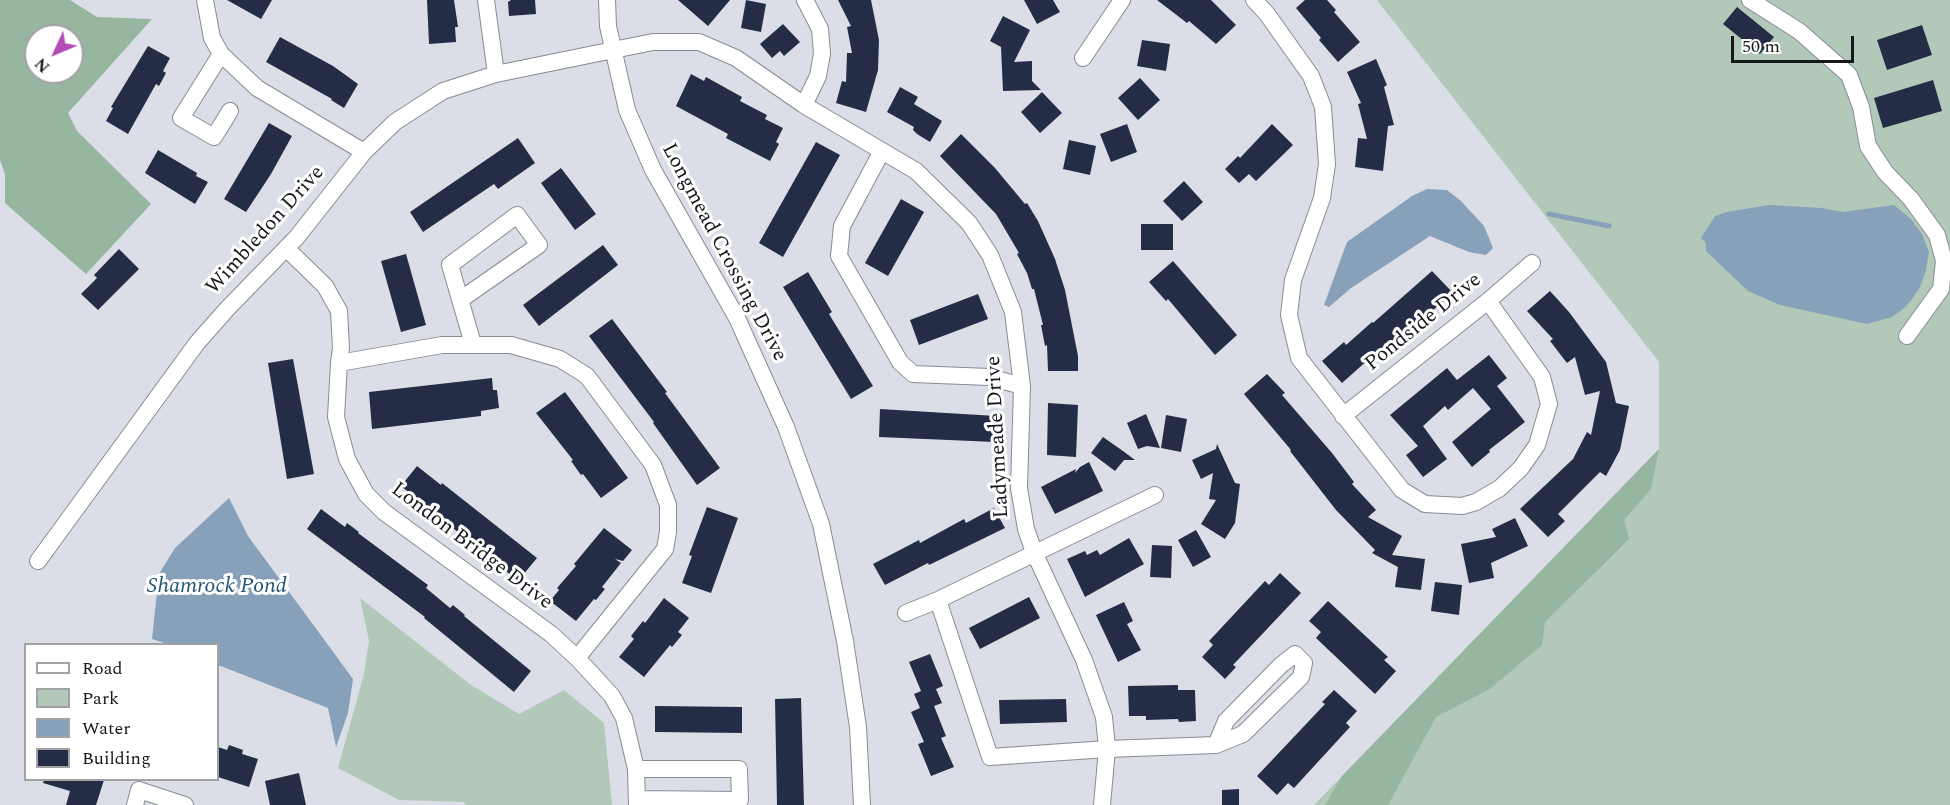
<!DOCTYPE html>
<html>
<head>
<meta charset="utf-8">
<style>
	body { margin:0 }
	#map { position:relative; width:1950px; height:805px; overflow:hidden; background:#dbdee7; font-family:Spectral,serif }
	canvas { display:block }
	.legend { position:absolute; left:24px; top:643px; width:195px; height:138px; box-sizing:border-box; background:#fff; border:2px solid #a2a2a3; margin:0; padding:8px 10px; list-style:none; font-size:18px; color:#16171a }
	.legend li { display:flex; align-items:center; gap:12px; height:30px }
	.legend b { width:30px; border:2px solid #a2a2a3 }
	.north { position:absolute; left:24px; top:24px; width:60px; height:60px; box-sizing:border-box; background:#fff; border:2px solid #a2a2a3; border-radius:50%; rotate:226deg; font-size:16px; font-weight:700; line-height:24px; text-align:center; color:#16171a }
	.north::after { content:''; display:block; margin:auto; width:21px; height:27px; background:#b14db3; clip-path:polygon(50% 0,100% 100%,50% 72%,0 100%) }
	.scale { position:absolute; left:1731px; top:36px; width:123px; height:27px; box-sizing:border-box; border:3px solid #16171a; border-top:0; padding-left:8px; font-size:18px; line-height:21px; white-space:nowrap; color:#16171a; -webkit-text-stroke:4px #fff; paint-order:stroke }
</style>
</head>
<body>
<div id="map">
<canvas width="1950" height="805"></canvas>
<ul class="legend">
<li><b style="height:8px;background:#fff"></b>Road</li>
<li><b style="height:16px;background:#b2c9b9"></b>Park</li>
<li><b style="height:16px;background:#86a1b9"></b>Water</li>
<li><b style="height:16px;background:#252d46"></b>Building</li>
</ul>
<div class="north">N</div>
<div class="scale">50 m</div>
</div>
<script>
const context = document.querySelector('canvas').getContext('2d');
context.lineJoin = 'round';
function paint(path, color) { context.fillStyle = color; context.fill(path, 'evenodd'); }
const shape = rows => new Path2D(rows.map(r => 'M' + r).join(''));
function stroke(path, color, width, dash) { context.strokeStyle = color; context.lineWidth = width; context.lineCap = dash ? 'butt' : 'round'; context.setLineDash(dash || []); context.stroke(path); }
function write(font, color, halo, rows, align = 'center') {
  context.font = font + ' Spectral,serif'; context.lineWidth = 6; context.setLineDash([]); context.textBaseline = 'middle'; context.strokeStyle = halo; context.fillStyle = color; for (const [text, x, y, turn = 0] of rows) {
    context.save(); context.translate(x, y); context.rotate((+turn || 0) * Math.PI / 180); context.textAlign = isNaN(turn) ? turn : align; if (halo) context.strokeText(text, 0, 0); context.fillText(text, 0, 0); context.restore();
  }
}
paint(shape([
	[1377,0,1950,0,1950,805,1314,805,1659,449,1659,362],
	[360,598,471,685,519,714,564,690,604,723,612,805,466,805,463,802,399,800,338,768,364,674,369,641]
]), '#b2c9b9');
paint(shape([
	[0,0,70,0,97,17,152,19,68,113,77,131,151,204,86,274,5,203,5,174,0,160],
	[36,36,72,36,72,72,36,72],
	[1659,449,1651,489,1624,520,1629,539,1545,622,1542,645,1490,689,1436,717,1388,805,1325,805,1342,776]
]), '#96b6a0');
paint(shape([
	[1427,189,1447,190,1461,201,1484,226,1493,248,1486,255,1469,252,1430,236,1351,288,1329,307,1324,305,1347,242,1412,196],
	[1769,205,1822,208,1843,212,1894,205,1911,219,1922,234,1929,252,1926,270,1920,287,1910,302,1902,310,1892,317,1867,324,1780,305,1748,291,1706,251,1706,243,1701,238,1715,216,1727,212],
	[229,498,248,536,353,679,348,713,336,747,328,708,218,665,218,644,167,644,152,639,159,574,175,548]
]), '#86a1b9');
stroke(shape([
	[1549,214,1609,226]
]), '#86a1b9', 5);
paint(shape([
	[227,0,272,0,261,19],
	[427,0,454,0,458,27,455,27,456,42,429,44],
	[511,0,535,0,536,14,509,16,508,2],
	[678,0,730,0,708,26],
	[746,0,766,4,761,32,741,28],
	[838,0,871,0,879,40,878,70,866,112,836,103,842,81,846,82,847,53,852,53,847,27,851,26],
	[1024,0,1053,0,1060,12,1037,24],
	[1157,0,1211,0,1236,25,1216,44,1189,21,1187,23],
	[1305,0,1327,0,1336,10,1334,12,1360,42,1338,62,1319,40,1321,38,1296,8],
	[1737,7,1774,37,1760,54,1723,24],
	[1003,16,1030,30,1014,62,1032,61,1032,81,1041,90,1003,91,1001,47,990,41],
	[783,24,800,42,784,56,780,51,772,58,760,44],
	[1922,25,1932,55,1887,70,1877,40],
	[280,37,333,66,358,84,344,108,331,100,332,99,266,62],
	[1142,40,1170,44,1166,71,1137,66],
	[148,46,170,58,163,71,166,73,159,86,156,84,128,134,106,121,113,108,111,107],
	[1376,59,1387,85,1384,87,1394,125,1388,126,1383,171,1355,167,1358,138,1367,139,1358,104,1361,103,1347,72],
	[691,74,704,81,706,77,742,97,740,101,767,115,765,119,783,128,776,142,779,144,770,161,726,138,728,134,676,106],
	[1140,78,1160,100,1138,120,1118,98],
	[1933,80,1942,111,1883,128,1874,98],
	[900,87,918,97,914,104,942,121,930,142,917,134,913,130,914,127,887,112],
	[1042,92,1062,113,1040,133,1021,112],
	[269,123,292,136,271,174,246,212,224,199],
	[1127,124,1137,152,1111,162,1100,134],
	[1272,124,1293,145,1256,181,1249,174,1239,183,1225,169,1238,156,1240,158],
	[961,134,995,168,1025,204,1027,203,1038,221,1055,259,1065,290,1078,356,1078,371,1048,371,1047,345,1045,346,1041,325,1043,325,1034,289,1032,289,1027,273,1017,254,1019,253,996,214,940,156],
	[518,138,535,163,498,189,494,184,423,232,410,212],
	[1069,140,1096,146,1090,175,1063,169],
	[816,142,840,155,783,257,759,243],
	[158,150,197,173,196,176,208,182,195,204,145,173],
	[561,168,596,214,575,230,541,183],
	[1184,181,1203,202,1182,221,1163,201],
	[901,199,924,212,888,276,865,263],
	[1141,224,1173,224,1173,250,1141,250],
	[603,245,618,265,539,326,523,305],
	[119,249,139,269,98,310,81,294,97,278,94,275],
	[406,254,426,325,401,332,381,261],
	[1173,261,1237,335,1215,355,1168,299,1166,301,1149,282],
	[1432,271,1453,293,1431,312,1430,311,1400,336,1371,362,1369,359,1342,383,1322,361,1344,342,1346,345,1372,322,1373,323],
	[808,272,832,312,829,314,873,386,851,399,783,287],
	[1550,291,1569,312,1606,362,1616,403,1629,406,1620,450,1606,476,1600,472,1558,514,1565,521,1548,537,1520,509,1573,459,1587,432,1591,435,1600,391,1585,395,1575,357,1567,363,1550,341,1553,339,1527,311],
	[978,294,988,319,919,345,910,320],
	[612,319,667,392,665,393,720,468,697,485,653,423,654,422,589,336],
	[1489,355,1507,378,1497,386,1525,422,1489,450,1490,452,1472,467,1452,442,1491,409,1473,388,1448,410,1445,406,1423,426,1447,459,1423,477,1406,455,1418,446,1390,415,1447,368,1457,380],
	[293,359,314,474,287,479,268,363],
	[1267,374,1285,393,1282,395,1332,453,1354,482,1352,484,1376,510,1368,517,1402,536,1392,555,1425,559,1421,590,1395,587,1398,567,1372,553,1375,550,1336,510,1290,451,1291,450,1244,394],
	[492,378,493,390,497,390,499,408,481,411,481,416,372,429,369,392],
	[565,392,628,478,601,498,583,474,581,475,571,461,573,460,536,413],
	[1048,403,1078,405,1076,457,1047,455],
	[880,409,996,416,995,442,879,437],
	[1146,414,1160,448,1147,446,1138,449,1127,423],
	[1166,415,1187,419,1181,452,1161,448],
	[1103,437,1123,451,1135,460,1124,460,1115,471,1091,453],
	[1217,444,1235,483,1240,484,1235,523,1225,539,1201,524,1216,500,1209,499,1213,473,1201,479,1192,460,1216,449],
	[1089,462,1103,491,1055,514,1041,487,1076,469,1075,473,1080,467],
	[417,466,441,485,442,483,537,558,518,581,401,486],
	[707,507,738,518,711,593,682,583,692,556,689,555],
	[994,508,1005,528,929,565,928,563,885,585,873,564,919,540,920,543,964,519,966,523],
	[321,509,345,527,347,523,359,532,358,533,428,585,426,588,450,608,453,605,465,615,464,616,531,671,514,692,424,618,425,617,307,529],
	[1515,518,1528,546,1491,563,1494,578,1469,583,1461,544,1496,537,1492,529],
	[604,528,632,550,623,561,615,559,621,563,602,587,605,589,596,600,594,599,576,621,550,601,559,590,557,588,576,566,574,564],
	[1196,530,1211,557,1193,567,1178,540],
	[1129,538,1144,564,1085,597,1067,559,1085,551,1087,555,1097,550,1100,555],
	[1152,545,1172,546,1171,578,1150,577],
	[1280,573,1301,593,1233,665,1236,667,1225,679,1202,657,1213,645,1209,641,1265,581,1269,585],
	[1435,582,1462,585,1459,615,1431,611],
	[1029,597,1040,618,980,649,969,628],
	[664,598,689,618,678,632,682,635,672,647,670,645,644,677,619,657,634,639,631,636,643,621,645,623],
	[1328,601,1388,657,1384,660,1396,671,1375,694,1316,638,1321,632,1309,621],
	[1124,602,1133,621,1127,624,1141,650,1118,662,1096,615],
	[930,654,943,686,936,689,942,703,934,706,946,736,941,738,954,767,931,776,918,744,924,742,911,712,920,708,914,694,921,691,909,662],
	[1178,685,1178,690,1195,690,1196,721,1179,722,1178,719,1146,720,1146,716,1129,716,1128,686],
	[1334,690,1357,711,1346,723,1350,727,1294,788,1288,783,1277,795,1257,776,1325,704,1322,702],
	[801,698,804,805,777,805,775,699],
	[1066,699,1067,722,1000,724,999,700],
	[655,706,742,707,742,733,655,732],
	[229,745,243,750,242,754,258,759,249,787,218,777,218,747,227,750],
	[299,773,306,805,270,805,265,781],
	[44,780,104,780,96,805,66,805,70,791,43,783],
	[1239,789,1239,805,1222,805,1222,790]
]), '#252d46');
const minor = shape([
	[205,0,212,38,221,54,257,88,364,152],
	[486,0,496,74],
	[607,0,608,26,627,110,653,170,737,318,786,427,821,524,845,641,858,727,862,805],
	[1254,0,1267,14,1311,76,1323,107,1327,164,1322,198,1293,280,1289,315,1299,358,1402,490,1425,504,1462,506,1476,502,1500,488,1521,468,1537,445,1549,404,1542,377,1488,301],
	[1750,0,1799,31,1849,75,1861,107,1868,146,1885,172,1911,199,1937,235,1944,261,1941,289,1907,336],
	[221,54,181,118,214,137,230,111],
	[1083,58,1122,0],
	[804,105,818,76,822,54,820,29,805,0],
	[882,151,842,226,839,256,900,362,913,374,989,377,1022,386],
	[286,248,325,286,339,311,341,348,339,363,336,417,347,459,366,494,384,512,551,634,577,658,612,696,624,718,636,769,637,805],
	[460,300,539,245,517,215,450,265,473,344],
	[339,363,442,345,511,345,560,359,587,376,653,465,668,505,668,532,665,549,577,658],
	[1343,416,1488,301,1532,263],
	[38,561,197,343,227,309,297,237,364,152,395,122,443,91,496,74,633,46,653,42,699,42,736,58,804,105,916,171,969,223,990,255,1013,312,1022,386,1019,488,1026,529,1034,552,1084,660,1104,717,1107,749,1102,805],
	[938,600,990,757,1107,749,1216,745,1243,734,1301,677,1304,663,1295,654,1281,665,1226,721,1216,745],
	[906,613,938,600,1155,495],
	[636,769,739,769,740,800,637,799],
	[135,805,139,790,185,805]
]);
stroke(minor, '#888b93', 18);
stroke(minor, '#fff', 16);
write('21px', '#16171a', '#fff', [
	["Wimbledon Drive",266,231,-48],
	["Longmead Crossing Drive",723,253,62],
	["Pondside Drive",1424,323,-39],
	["Ladymeade Drive",999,437,-93],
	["London Bridge Drive",471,547,37]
]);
write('italic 22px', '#255275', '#fff', [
	["Shamrock Pond",217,588]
]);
</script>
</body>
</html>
